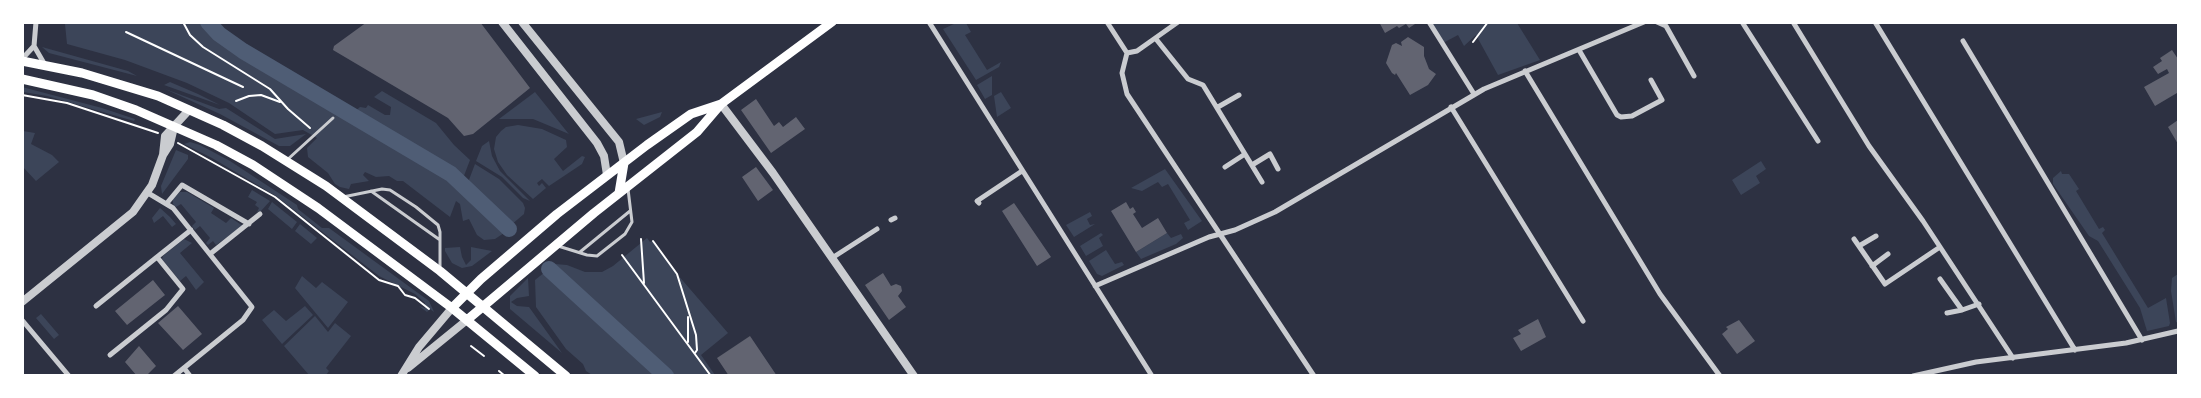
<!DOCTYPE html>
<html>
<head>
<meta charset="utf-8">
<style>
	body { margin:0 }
	#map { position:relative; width:2201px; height:398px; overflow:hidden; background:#2d3142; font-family:"DM Sans",sans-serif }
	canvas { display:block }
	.frame { position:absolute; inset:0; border:24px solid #fff; pointer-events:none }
</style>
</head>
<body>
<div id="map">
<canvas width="2201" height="398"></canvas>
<div class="frame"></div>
</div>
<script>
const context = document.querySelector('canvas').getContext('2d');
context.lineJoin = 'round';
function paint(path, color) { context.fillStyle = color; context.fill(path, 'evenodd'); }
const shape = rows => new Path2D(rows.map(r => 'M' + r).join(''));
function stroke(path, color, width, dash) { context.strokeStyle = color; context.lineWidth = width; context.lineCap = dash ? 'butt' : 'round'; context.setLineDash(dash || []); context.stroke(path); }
paint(shape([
	[70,22,208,23,219,34,243,51,444,173,507,231,495,239,484,240,477,235,469,219,463,221,460,204,456,201,450,217,403,181,397,181,389,176,376,177,365,172,363,175,369,181,351,184,349,189,340,187,335,184,328,173,308,157,307,148,317,138,303,130,275,134,229,103,187,83,125,60,67,44,65,24],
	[956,23,966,23,971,32,965,35,987,70,1001,62,999,67,976,80,943,29],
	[1429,23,1517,23,1540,60,1498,75,1476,35,1464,46,1458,35,1443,43],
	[42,47,128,71,137,76,49,53],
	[992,76,992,95,985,99,977,85],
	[170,82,198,94,220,105,164,85],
	[22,87,102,108,135,119,134,121,47,96,23,92],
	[165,89,219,109,226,108,275,139,306,134,290,146,279,146,220,114],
	[382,91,436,123,454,145,470,160,462,181,428,154,352,114,360,107,366,108,368,105,385,115,390,115,391,107,374,97],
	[535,92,568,133,569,134,533,119,499,119],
	[1001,92,1011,108,997,117,994,96],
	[662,112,660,117,644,125,636,119],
	[518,125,542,129,566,140,567,147,554,159,563,171,582,156,585,157,582,164,549,186,542,179,537,183,539,186,542,183,546,188,533,199,507,175,498,162,494,149,496,137,501,131,506,127],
	[23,131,35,133,31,144,52,155,59,162,36,181,23,167],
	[489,141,492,156,500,171,530,201,523,198,502,177,476,161,482,146],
	[190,142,200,145,230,161,297,205,298,209,322,228,329,228,429,301,434,312,430,309,427,312,419,306,425,308,425,303,415,294,379,276,276,196,212,158,184,144],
	[176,150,188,155,188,159,162,194,161,186],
	[1761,161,1766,169,1756,176,1760,183,1741,195,1732,180],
	[475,164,499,179,523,203,525,208,524,214,511,225,467,185],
	[1165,169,1202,221,1188,230,1184,223,1190,220,1168,184,1162,187,1158,182,1142,191,1131,188],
	[2061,171,2062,174,2069,174,2079,189,2076,191,2099,229,2103,227,2105,230,2102,233,2148,308,2166,298,2170,323,2169,326,2147,331,2140,308,2098,241,2089,236,2053,184,2053,178],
	[252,190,270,201,261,211,257,212,259,208,255,205,257,202,248,197],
	[180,192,187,192,214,208,211,213,226,223,231,218,243,226,216,245,213,241,208,245,206,243,210,238,200,226,195,230,192,226,196,222,181,204,176,207,173,204,173,199],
	[272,202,297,222,292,229,268,209],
	[160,208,170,217,176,224,172,227,163,216,154,223,152,218],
	[1090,212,1092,216,1087,219,1090,225,1095,224,1074,237,1066,225],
	[300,224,317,238,311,244,295,231],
	[1101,233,1103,235,1099,238,1103,246,1086,256,1080,246],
	[1167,233,1171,238,1181,234,1183,238,1176,244,1141,259,1136,252],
	[647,238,650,242,653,241,677,274,728,333,701,355,715,375,592,375,586,371,583,364,566,349,536,307,535,280,555,264,567,265,585,272,602,272,613,266],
	[184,239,192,243,180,253,204,282,196,290,186,276,180,281,162,259,163,256],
	[460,247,462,257,466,265,471,260,471,247,492,251,472,266,462,268,452,263,445,251,445,248],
	[1106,250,1115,264,1122,262,1124,265,1102,276,1097,274,1089,261],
	[2178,274,2178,323,2176,322,2171,291,2172,278],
	[302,276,316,288,322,282,348,302,328,328,295,288],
	[528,278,529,296,517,298,511,302,517,306,529,307,562,353,510,309,510,296],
	[305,306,313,315,282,344,262,320,274,310,286,321],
	[41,314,59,335,54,339,36,318],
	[315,316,328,332,335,323,351,336,326,368,329,371,326,375,309,375,284,346]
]), '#3c4559');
stroke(shape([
	[208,22,219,34,243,51,451,174,509,229],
	[549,269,666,376]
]), '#4f5d75', 16);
paint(shape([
	[367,22,480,22,530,88,473,134,464,136,448,118,333,50,334,46],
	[1379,22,1418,22,1409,28,1406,24,1399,28,1397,26,1385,33],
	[1408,37,1424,47,1424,56,1429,69,1436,74,1428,85,1410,95,1396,73,1395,75,1392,73,1386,63,1392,45,1396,43,1402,46,1401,42],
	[2172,50,2178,59,2178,95,2177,93,2155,106,2144,87,2169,73,2167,69,2158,74,2153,67,2162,61,2160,58],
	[756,99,774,126,779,122,783,127,796,117,805,129,771,153,741,110],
	[2178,120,2178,144,2168,127],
	[756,167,773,190,758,201,742,177],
	[1126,202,1130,209,1133,207,1136,212,1133,214,1142,228,1158,218,1167,233,1136,252,1111,211],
	[1014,203,1051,257,1037,266,1002,211],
	[883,273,891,286,896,284,901,286,902,291,898,296,906,307,889,320,865,285],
	[153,280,165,295,127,325,115,311],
	[178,306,202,334,183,350,158,323],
	[1538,319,1546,337,1521,351,1513,338,1521,334,1518,330],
	[1739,320,1755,341,1737,354,1722,334,1728,329,1726,327],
	[750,336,777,376,729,376,717,358],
	[139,346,156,366,146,376,137,376,125,362]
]), '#626471');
stroke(shape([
	[183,22,190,35,203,47,270,89,288,109,310,128],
	[126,32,243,87],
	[1473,42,1488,22],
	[22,95,67,103,158,133],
	[236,101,249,96,261,95,280,102],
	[178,143,275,197,379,280,398,286,405,295,415,298,429,309],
	[641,239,644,283],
	[653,241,677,274,696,335,697,350,695,353],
	[622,255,711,376],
	[688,317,688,342],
	[471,346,484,356],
	[499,371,505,376]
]), '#fff', 2);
stroke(shape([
	[287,160,333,118],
	[371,191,440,240],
	[343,197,382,189,390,190,416,207,438,225,440,232,440,268],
	[558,246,587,255,597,256,625,234,632,222,628,189],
	[580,252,630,211]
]), '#caccd0', 3);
stroke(shape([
	[929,22,1152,376],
	[1107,22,1127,53,1122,73,1127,94,1314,376],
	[1429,22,1474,94],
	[1657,22,1666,26,1694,76],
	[1742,22,1818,141],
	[1793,22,1869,146,1923,221,2013,358],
	[1875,22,2075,350],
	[1156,39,1188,79,1203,85,1262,182],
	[1963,41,2142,340],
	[34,46,45,65],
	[1579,50,1617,115,1621,117,1632,116,1662,100,1651,80],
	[1127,53,1137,51,1178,22],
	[22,59,34,46,36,22],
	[1525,71,1660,294,1720,376],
	[1218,107,1239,95],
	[1451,107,1583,321],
	[1252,165,1270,154,1278,169],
	[1225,167,1245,154],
	[148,193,173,208,252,307,243,320,174,376],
	[167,203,182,185,249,224],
	[979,203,977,201,1022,171],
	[891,220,895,218],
	[1854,239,1885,284,1940,247],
	[1859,246,1876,236],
	[210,254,260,214],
	[832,258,877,229],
	[1872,266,1888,254],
	[1940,279,1962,310,1979,304],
	[1095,286,1209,237,1235,230,1275,212,1484,89,1644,22],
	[96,306,157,257],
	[1947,313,1962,310],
	[22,320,69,376],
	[110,355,166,310,183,289,157,257,191,230],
	[184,368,190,376],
	[1913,376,1976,362,2126,343,2178,331]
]), '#caccd0', 5);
stroke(shape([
	[502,22,597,143,604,156,607,175],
	[522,22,619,142,624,163],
	[721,104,773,173,914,376],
	[163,155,170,144,174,127],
	[22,302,133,212,152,185,163,155,165,136,189,110],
	[408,368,467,320],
	[401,376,419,347,452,308]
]), '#caccd0', 8);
stroke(shape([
	[22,61,82,73,158,96,223,125,262,146,326,186,440,271,566,376],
	[22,79,93,95,136,110,216,145,253,165,318,208,452,308,535,376],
	[619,193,624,163],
	[452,308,481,279,557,214,647,145,691,114,721,104],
	[467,320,594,213,697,132,721,104,832,22]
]), '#fff', 9);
</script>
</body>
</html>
